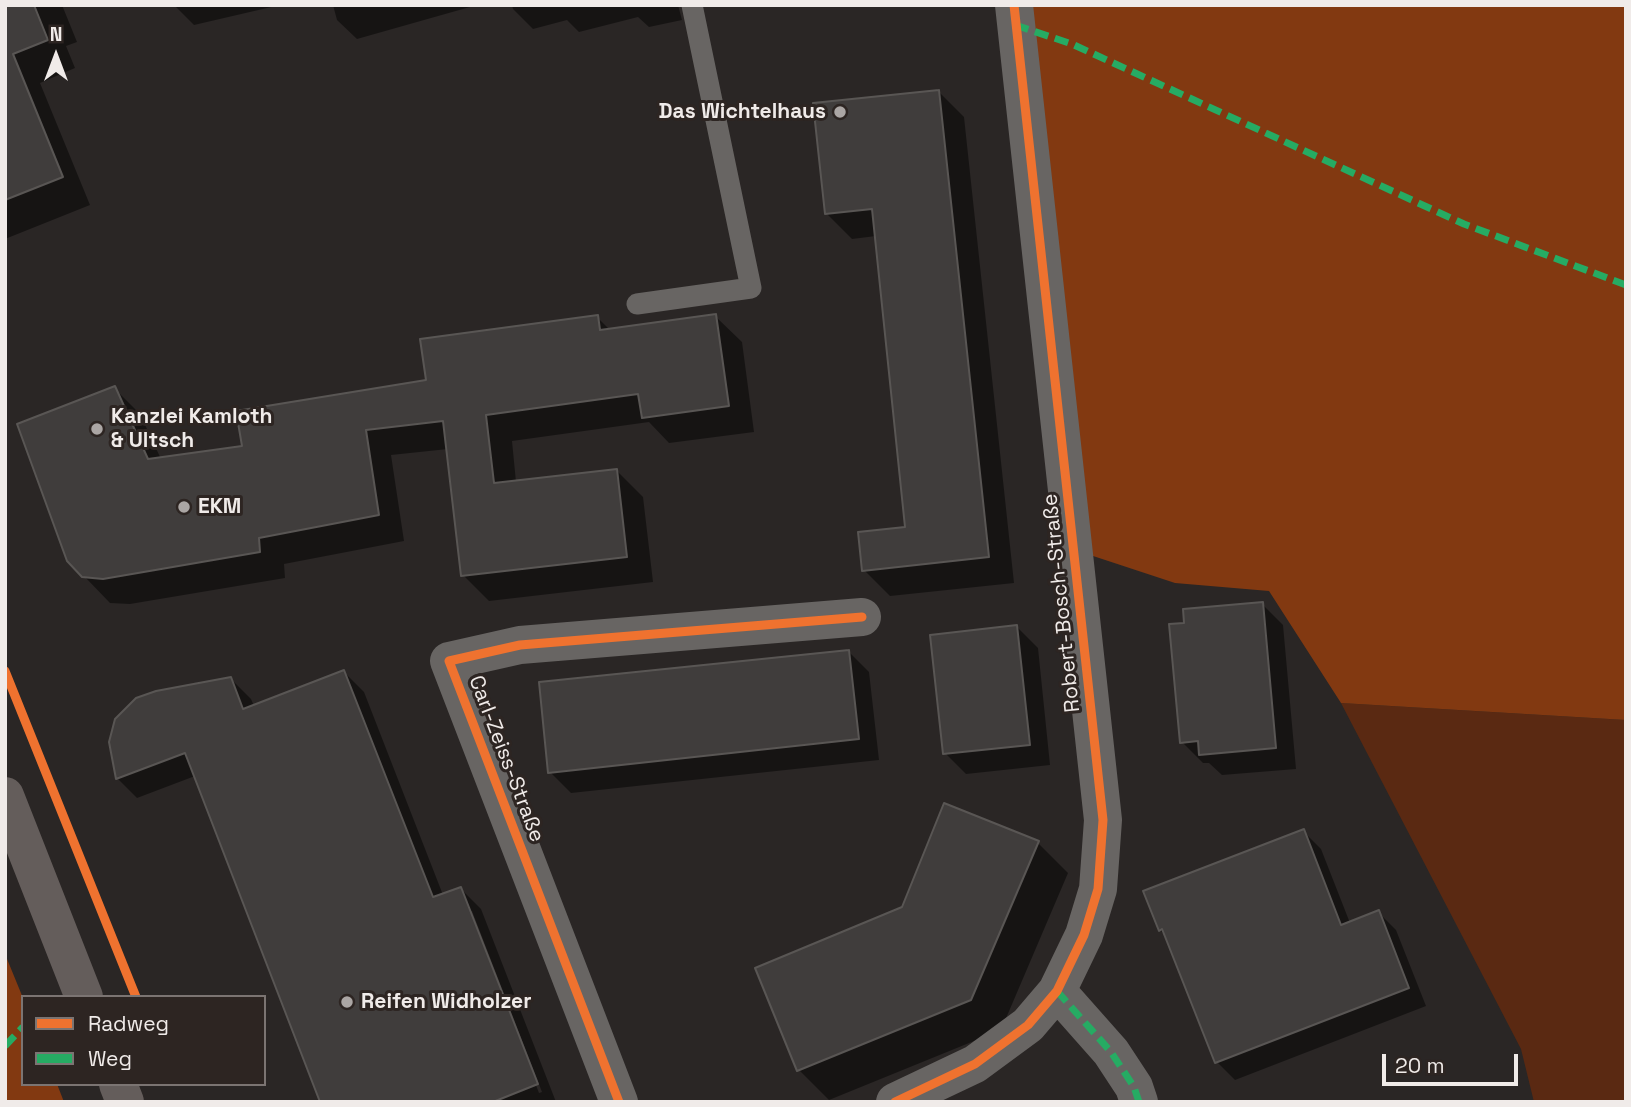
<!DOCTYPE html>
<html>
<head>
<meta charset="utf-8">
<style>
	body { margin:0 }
	#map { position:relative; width:1631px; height:1107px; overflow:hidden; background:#2a2625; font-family:"Space Grotesk",sans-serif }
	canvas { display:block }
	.frame { position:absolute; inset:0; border:7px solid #f0ebe9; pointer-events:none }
	.legend { position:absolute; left:21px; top:995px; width:245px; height:91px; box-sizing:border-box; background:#2d2522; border:2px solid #7b7472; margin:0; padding:9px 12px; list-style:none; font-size:21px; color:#f0ebe9 }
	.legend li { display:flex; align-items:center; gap:14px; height:35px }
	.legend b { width:35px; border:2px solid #7b7472 }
	.north { position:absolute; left:21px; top:21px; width:70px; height:70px; -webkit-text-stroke:5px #2d2522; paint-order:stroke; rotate:0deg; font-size:19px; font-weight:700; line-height:28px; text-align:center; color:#f0ebe9 }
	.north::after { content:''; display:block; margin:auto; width:24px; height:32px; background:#f0ebe9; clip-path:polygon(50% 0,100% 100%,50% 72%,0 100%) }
	.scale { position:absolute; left:1382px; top:1054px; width:136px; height:32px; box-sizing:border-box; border:4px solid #f0ebe9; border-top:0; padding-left:9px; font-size:21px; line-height:24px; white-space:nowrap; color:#f0ebe9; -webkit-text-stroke:5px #2d2522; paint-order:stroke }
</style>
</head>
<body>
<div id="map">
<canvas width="1631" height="1107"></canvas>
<div class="frame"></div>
<ul class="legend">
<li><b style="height:9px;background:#ef722f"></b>Radweg</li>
<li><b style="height:9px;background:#26ab63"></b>Weg</li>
</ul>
<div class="north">N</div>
<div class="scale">20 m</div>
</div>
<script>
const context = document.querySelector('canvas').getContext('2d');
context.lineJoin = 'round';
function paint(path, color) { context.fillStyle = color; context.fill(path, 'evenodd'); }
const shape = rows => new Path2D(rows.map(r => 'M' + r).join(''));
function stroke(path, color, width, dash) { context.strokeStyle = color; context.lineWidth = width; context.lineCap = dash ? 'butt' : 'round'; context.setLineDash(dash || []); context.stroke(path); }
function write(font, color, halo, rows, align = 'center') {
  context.font = font + ' "Space Grotesk",sans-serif'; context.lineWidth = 6; context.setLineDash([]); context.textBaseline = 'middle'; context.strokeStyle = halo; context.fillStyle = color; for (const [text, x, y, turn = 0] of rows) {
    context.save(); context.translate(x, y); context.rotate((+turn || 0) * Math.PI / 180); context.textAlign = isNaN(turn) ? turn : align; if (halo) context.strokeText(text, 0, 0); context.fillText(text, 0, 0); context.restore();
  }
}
paint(shape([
	[1341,703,1626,720,1626,1102,1534,1102,1521,1049]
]), '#5a2912');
paint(shape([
	[1021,5,1626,5,1626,720,1341,703,1269,591,1175,583,1087,554],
	[5,954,23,998,23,1084,57,1084,64,1102,5,1102]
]), '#823911');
paint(shape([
	[5,5,62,5,77,42,66,46,75,68,40,83,90,205,5,239],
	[174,5,280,5,194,25],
	[333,5,477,5,357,39,337,20],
	[512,5,678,5,682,20,649,27,638,17,579,32,567,20,533,29,513,9],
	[939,92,964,117,1014,583,890,596,864,570,907,529,876,236,852,239,826,213],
	[715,316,742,342,754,432,669,443,649,422,512,441,516,482,617,471,643,497,653,582,489,601,463,575,448,449,391,455,404,541,284,564,285,578,130,604,110,603,84,576,114,388,140,414,161,459,244,447,428,382,597,317,611,331],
	[1262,604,1283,625,1296,769,1222,775,1209,763,1203,763,1182,742,1185,625],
	[1017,627,1038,648,1050,765,966,774,945,753],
	[848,651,869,672,879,760,571,793,550,772],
	[344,672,364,692,443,895,461,889,481,909,556,1102,321,1102,195,776,137,798,117,778,231,679,251,699,254,706],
	[469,911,472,911,542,1092,539,1093],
	[1303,831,1321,849,1350,923,1378,912,1396,930,1426,1006,1235,1080,1217,1062,1167,937,1160,930],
	[1038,843,1068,873,1001,1030,829,1100,799,1070,904,909]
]), '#0007');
const building = shape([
	[5,5,34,5,48,40,13,54,63,177,5,200,5,5],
	[939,90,989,557,862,571,858,532,905,527,872,209,825,214,813,103,939,90],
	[716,314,729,406,642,418,638,394,486,415,494,483,617,469,627,557,461,576,443,421,366,430,379,515,259,538,260,552,103,579,82,577,67,561,17,424,115,386,148,459,242,446,236,411,426,380,420,339,598,315,600,330,716,314],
	[1263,602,1276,748,1199,755,1198,741,1180,743,1169,624,1184,623,1183,609,1263,602],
	[1017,625,1030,745,943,754,930,635,1017,625],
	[849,650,859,739,548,773,539,682,849,650],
	[344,670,433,897,461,887,538,1084,493,1102,320,1102,185,753,116,779,109,742,115,719,136,698,156,691,231,677,243,709,344,670],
	[944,803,1039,841,971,1000,797,1071,755,968,902,907,944,803],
	[1304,829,1341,925,1379,910,1409,988,1215,1063,1162,929,1159,931,1143,891,1304,829]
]);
paint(building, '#403d3c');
stroke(building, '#595654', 2);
stroke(shape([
	[637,304,751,288,692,5]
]), '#686563', 21);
stroke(shape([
	[1057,991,1111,1052,1134,1087,1139,1102],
	[619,1102,449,661,520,645,862,617],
	[895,1102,975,1064,1028,1025,1057,991,1084,935,1098,889,1103,820,1014,5]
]), '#686563', 38);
stroke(shape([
	[5,796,84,997],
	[118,1084,125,1102]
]), '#645d5b', 38);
stroke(shape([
	[1015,25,1072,44,1464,224,1626,285],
	[1057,991,1111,1052,1134,1087,1139,1102],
	[5,1046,23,1027]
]), '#26ab63', 7, [14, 7]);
stroke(shape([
	[5,671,136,997],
	[619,1102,449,661,520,645,862,617],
	[895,1102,975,1064,1028,1025,1057,991,1084,935,1098,889,1103,820,1014,5]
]), '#ef722f', 9);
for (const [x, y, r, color] of [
	[840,112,7,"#aba6a4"],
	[97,429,7,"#aba6a4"],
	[184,507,7,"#aba6a4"],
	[347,1002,7,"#aba6a4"]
]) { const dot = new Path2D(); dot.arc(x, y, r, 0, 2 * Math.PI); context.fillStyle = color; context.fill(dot); stroke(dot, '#2d2522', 2.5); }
write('bold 21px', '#f0ebe9', '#2d2522', [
	["Das Wichtelhaus",826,112,"right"],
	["Kanzlei Kamloth",111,417],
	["& Ultsch",111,441],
	["EKM",198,507],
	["Reifen Widholzer",361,1002]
], 'left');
write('21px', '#f0ebe9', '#2d2522', [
	["Robert-Bosch-Straße",1062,603,-96],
	["Carl-Zeiss-Straße",506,759,69]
]);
</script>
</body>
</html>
